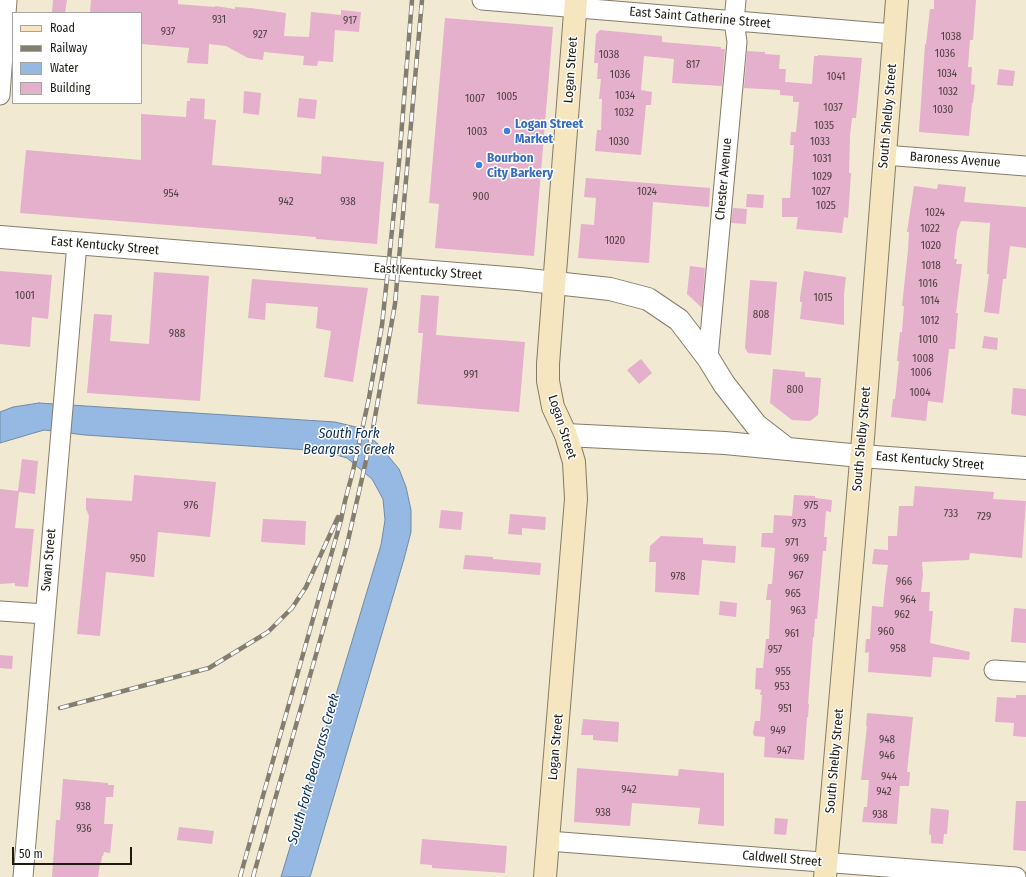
<!DOCTYPE html>
<html>
<head>
<meta charset="utf-8">
<style>
	body { margin:0 }
	#map { position:relative; width:1026px; height:877px; overflow:hidden; background:#f2e9d3; font-family:"Fira Sans Condensed",sans-serif }
	canvas { display:block }
	.legend { position:absolute; left:12px; top:12px; width:130px; height:92px; box-sizing:border-box; background:#fff; border:1px solid #a5a4a1; margin:0; padding:5px 7px; list-style:none; font-size:12px; color:#1e1b13 }
	.legend li { display:flex; align-items:center; gap:8px; height:20px }
	.legend b { width:20px; border:1px solid #a5a4a1 }
	.scale { position:absolute; left:12px; top:847px; width:120px; height:18px; box-sizing:border-box; border:2px solid #1e1b13; border-top:0; padding-left:5px; font-size:12px; line-height:14px; white-space:nowrap; color:#1e1b13; -webkit-text-stroke:3px #fff; paint-order:stroke }
</style>
</head>
<body>
<div id="map">
<canvas width="1026" height="877"></canvas>
<ul class="legend">
<li><b style="height:5px;background:#f5e6bf"></b>Road</li>
<li><b style="height:5px;background:#847e70"></b>Railway</li>
<li><b style="height:11px;background:#95b9e2"></b>Water</li>
<li><b style="height:11px;background:#e4b0cc"></b>Building</li>
</ul>
<div class="scale">50 m</div>
</div>
<script>
const context = document.querySelector('canvas').getContext('2d');
context.lineJoin = 'round';
function paint(path, color) { context.fillStyle = color; context.fill(path, 'evenodd'); }
const shape = rows => new Path2D(rows.map(r => 'M' + r).join(''));
function stroke(path, color, width, dash) { context.strokeStyle = color; context.lineWidth = width; context.lineCap = dash ? 'butt' : 'round'; context.setLineDash(dash || []); context.stroke(path); }
function write(font, color, halo, rows, align = 'center') {
  context.font = font + ' "Fira Sans Condensed",sans-serif'; context.lineWidth = 3; context.setLineDash([]); context.textBaseline = 'middle'; context.strokeStyle = halo; context.fillStyle = color; for (const [text, x, y, turn = 0] of rows) {
    context.save(); context.translate(x, y); context.rotate((+turn || 0) * Math.PI / 180); context.textAlign = isNaN(turn) ? turn : align; if (halo) context.strokeText(text, 0, 0); context.fillText(text, 0, 0); context.restore();
  }
}
const water = shape([
	[39,403,335,422,360,428,379,445,399,469,406,487,411,510,411,532,404,559,310,877,281,877,381,545,385,520,383,499,372,479,347,458,323,451,85,435,44,430,0,443,0,412,13,407,39,403]
]);
paint(water, '#95b9e2');
stroke(water, '#718aa4', 1);
paint(shape([
	[53,0,67,0,65,13,52,13],
	[91,0,178,0,178,4,215,7,215,6,235,9,235,7,251,8,286,13,284,36,309,37,311,12,341,15,341,10,361,12,359,32,335,30,333,62,318,61,317,66,303,65,304,56,264,52,263,60,248,58,226,46,209,44,208,64,187,63,189,48,141,44,141,13,90,13],
	[934,0,976,0,973,40,970,40,968,67,972,67,971,84,975,85,973,103,972,103,969,136,919,132,925,44,926,44,930,9,934,9],
	[445,18,553,27,534,256,435,248,439,204,429,203],
	[600,30,662,36,662,42,721,47,721,49,725,49,722,86,672,83,674,59,644,56,641,90,652,92,651,105,646,105,641,155,595,151,597,130,601,130,602,99,599,99,601,79,597,79,598,63,594,63,596,34],
	[747,51,765,52,765,54,780,55,779,69,786,69,785,82,812,84,814,56,818,56,818,55,862,58,856,118,852,118,850,136,849,173,851,173,848,218,844,217,842,233,796,229,798,217,782,217,782,198,790,198,794,145,790,145,791,132,796,132,799,102,793,102,793,96,780,95,780,90,744,88],
	[999,69,1015,71,1013,86,997,85],
	[244,91,261,93,259,115,243,113],
	[190,98,205,99,204,119,216,120,212,165,321,174,322,156,384,162,377,244,316,239,316,237,20,213,26,150,141,160,141,114,186,117,187,101,190,101],
	[299,98,317,100,315,119,297,117],
	[586,178,710,188,709,207,653,202,649,263,578,258,581,224,594,225,596,198,584,197],
	[938,184,966,187,964,202,1026,207,1026,248,1010,246,1006,279,1003,279,999,314,984,312,989,274,987,274,990,223,961,221,957,231,954,259,957,259,956,264,962,264,956,313,958,313,955,349,949,349,943,403,928,401,926,421,891,417,893,399,895,399,899,361,897,361,900,332,902,332,904,306,902,306,908,250,909,232,907,232,914,186,937,189],
	[747,194,764,195,763,208,746,207],
	[733,208,747,209,746,224,731,223],
	[690,266,705,268,702,308,687,294],
	[0,271,52,275,48,319,32,317,30,347,0,344],
	[804,271,846,277,844,294,844,325,800,319,802,302,800,302,800,298],
	[154,272,209,276,200,401,87,393,94,314,112,315,110,341,149,344],
	[252,279,368,288,353,382,324,377,331,331,316,328,318,307,266,303,265,320,248,318],
	[750,280,777,282,771,355,748,353,745,348],
	[421,295,439,296,436,335,525,342,519,412,417,404,423,333,418,333],
	[984,336,998,338,997,350,982,348],
	[641,359,652,373,639,384,627,370],
	[773,369,805,372,805,377,821,378,818,415,810,421,792,420,770,403],
	[1013,388,1026,389,1026,416,1011,414],
	[22,459,38,461,35,494,19,492,15,528,34,529,28,587,15,586,15,583,0,584,0,489,18,491],
	[134,475,216,482,210,537,158,532,154,577,106,572,100,636,77,634,89,516,86,509,86,498,132,501],
	[915,486,994,492,993,499,1026,501,1022,558,970,553,969,560,922,562,923,575,921,592,930,592,929,611,933,611,930,643,970,652,969,660,933,657,931,677,868,672,869,652,865,653,866,639,870,639,872,606,883,607,886,578,888,565,872,564,874,549,888,550,888,536,897,536,899,506,913,506],
	[794,495,815,496,815,498,832,500,831,512,826,511,824,537,827,537,826,551,823,551,817,619,815,619,814,637,813,637,808,704,809,704,808,717,807,717,804,760,764,757,765,737,754,736,753,733,755,721,760,721,762,695,760,695,761,690,755,689,756,668,763,668,766,639,769,639,771,600,766,600,768,584,772,584,775,548,761,547,762,533,773,533,774,515,792,516],
	[441,510,463,512,461,530,439,528],
	[510,514,546,517,545,530,522,528,522,535,508,534],
	[263,519,306,521,305,545,261,542],
	[661,536,703,538,703,544,736,546,735,563,702,560,699,595,655,592,656,562,649,562,650,546],
	[465,555,493,557,493,559,541,563,540,575,463,569],
	[720,601,737,603,736,617,719,615],
	[1014,608,1026,609,1026,643,1011,642],
	[0,655,13,656,12,669,0,668],
	[1016,695,1026,695,1026,737,1013,736,1014,723,995,722,997,697,1016,698],
	[867,713,913,717,907,772,910,772,909,786,900,786,897,824,862,822,864,807,867,807,869,780,861,780,867,726,866,726],
	[583,719,619,722,618,742,593,740,593,735,581,735],
	[577,768,678,776,679,769,724,773,724,826,698,824,700,808,632,803,630,826,574,822],
	[63,779,108,783,108,785,114,785,113,797,106,797,104,824,113,824,110,853,104,852,103,856,102,856,101,863,100,863,98,877,52,877,56,820,60,820],
	[1016,801,1026,801,1026,851,1013,850],
	[931,808,949,810,947,834,944,834,943,844,931,843,931,835,929,834],
	[775,818,788,819,786,835,774,834],
	[179,827,214,831,212,844,177,840],
	[422,839,507,846,505,873,432,868,432,865,420,864]
]), '#e4b0cc');
const minor = shape([
	[482,0,894,34],
	[0,95,7,0],
	[884,155,1026,166],
	[708,358,737,42,734,21,736,0],
	[0,611,45,614],
	[994,670,1026,672],
	[548,841,1016,877],
	[23,877,77,243]
]);
const tertiary = shape([
	[0,237,519,279,610,289,648,299,679,320,708,358,724,384,756,425,787,449],
	[566,435,725,443,861,456,1026,468]
]);
const secondary = shape([
	[545,877,576,499,574,462,566,435,553,407,548,381,548,364,576,0],
	[825,877,863,438,897,0]
]);
stroke(minor, '#847c68', 21);
stroke(tertiary, '#847c68', 24);
stroke(secondary, '#847c68', 24);
stroke(minor, '#fff', 19);
stroke(tertiary, '#fff', 22);
stroke(secondary, '#f5e6bf', 22);
const rail = shape([
	[60,708,209,668,268,632,292,608,306,587,338,517],
	[240,877,341,520,345,501,353,471,369,398,382,325,388,269,399,162,412,0],
	[253,877,347,545,372,434,395,304,422,0]
]);
stroke(rail, '#847e70', 4.5);
stroke(rail, '#fff', 3, [9]);
for (const [x, y, r, color] of [
	[507,131,4,"#3f7fe0"],
	[479,165,4,"#3f7fe0"]
]) { const dot = new Path2D(); dot.arc(x, y, r, 0, 2 * Math.PI); context.fillStyle = color; context.fill(dot); stroke(dot, '#fff', 1.5); }
write('11px', '#504041', null, [
	["931",219,20],
	["917",350,21],
	["937",168,32],
	["927",260,35],
	["1038",951,37],
	["1036",945,54],
	["1038",609,55],
	["817",693,65],
	["1034",947,74],
	["1036",620,75],
	["1041",836,77],
	["1032",948,92],
	["1034",625,96],
	["1005",507,97],
	["1007",475,99],
	["1037",833,108],
	["1030",943,110],
	["1032",624,113],
	["1035",824,126],
	["1003",477,132],
	["1030",619,142],
	["1033",820,142],
	["1031",822,159],
	["1029",822,177],
	["1024",647,192],
	["1027",821,192],
	["954",171,194],
	["900",481,197],
	["942",286,202],
	["938",348,202],
	["1025",826,206],
	["1024",935,213],
	["1022",930,229],
	["1020",615,241],
	["1020",931,246],
	["1018",931,266],
	["1016",928,284],
	["1001",25,296],
	["1015",823,298],
	["1014",930,301],
	["808",761,315],
	["1012",930,321],
	["988",177,334],
	["1010",928,340],
	["1008",923,359],
	["1006",921,373],
	["991",471,375],
	["800",795,390],
	["1004",920,393],
	["976",191,506],
	["975",811,506],
	["733",951,514],
	["729",984,517],
	["973",799,524],
	["971",792,543],
	["950",138,559],
	["969",801,559],
	["967",796,576],
	["978",678,577],
	["966",904,582],
	["965",793,594],
	["964",908,600],
	["963",798,611],
	["962",902,615],
	["960",886,632],
	["961",792,634],
	["958",898,649],
	["957",775,650],
	["955",783,672],
	["953",782,687],
	["951",785,709],
	["949",778,731],
	["948",887,740],
	["947",784,751],
	["946",887,756],
	["944",889,777],
	["942",629,790],
	["942",884,792],
	["938",83,807],
	["938",603,813],
	["938",880,815],
	["936",84,829]
]);
write('13px', '#1e1b13', '#fff', [
	["East Saint Catherine Street",700,18,5],
	["Logan Street",571,70,-86],
	["South Shelby Street",888,116,-85],
	["Baroness Avenue",955,160,4],
	["Chester Avenue",724,179,-85],
	["East Kentucky Street",105,246,5],
	["East Kentucky Street",428,272,4],
	["Logan Street",562,427,72],
	["South Shelby Street",862,439,-85],
	["East Kentucky Street",930,461,5],
	["Swan Street",49,560,-85],
	["Logan Street",556,747,-85],
	["South Shelby Street",835,761,-85],
	["Caldwell Street",782,859,5]
]);
write('bold 13px', '#366cbe', '#fff', [
	["Logan Street",515,124],
	["Market",515,139],
	["Bourbon",487,158],
	["City Barkery",487,173]
], 'left');
write('italic 14px', '#062c52', '#fff', [
	["South Fork",349,434],
	["Beargrass Creek",349,450],
	["South Fork Beargrass Creek",314,769,-74]
]);
</script>
</body>
</html>
